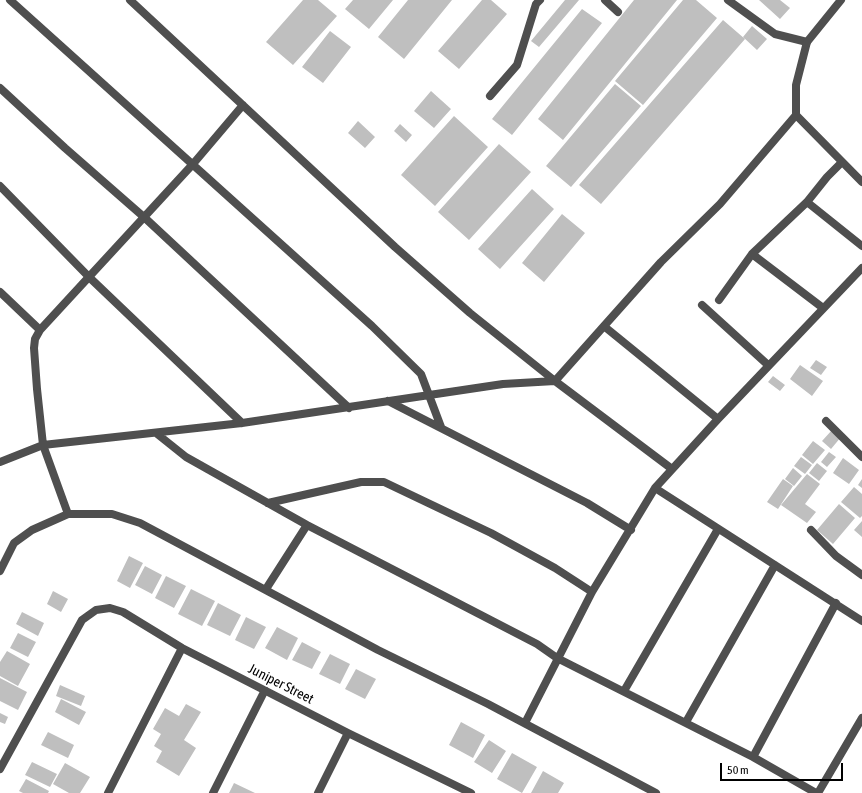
<!DOCTYPE html>
<html>
<head>
<meta charset="utf-8">
<style>
	body { margin:0 }
	#map { position:relative; width:862px; height:793px; overflow:hidden; background:#fff; font-family:"Asap Condensed",sans-serif }
	canvas { display:block }
	.scale { position:absolute; left:720px; top:763px; width:123px; height:18px; box-sizing:border-box; border:2px solid #000; border-top:0; padding-left:5px; font-size:12px; line-height:14px; white-space:nowrap; color:#000; -webkit-text-stroke:3px #fff; paint-order:stroke }
</style>
</head>
<body>
<div id="map">
<canvas width="862" height="793"></canvas>
<div class="scale">50 m</div>
</div>
<script>
const context = document.querySelector('canvas').getContext('2d');
context.lineJoin = 'round';
function paint(path, color) { context.fillStyle = color; context.fill(path, 'evenodd'); }
const shape = rows => new Path2D(rows.map(r => 'M' + r).join(''));
function stroke(path, color, width, dash) { context.strokeStyle = color; context.lineWidth = width; context.lineCap = dash ? 'butt' : 'round'; context.setLineDash(dash || []); context.stroke(path); }
function write(font, color, halo, rows, align = 'center') {
  context.font = font + ' "Asap Condensed",sans-serif'; context.lineWidth = 3.5; context.setLineDash([]); context.textBaseline = 'middle'; context.strokeStyle = halo; context.fillStyle = color; for (const [text, x, y, turn = 0] of rows) {
    context.save(); context.translate(x, y); context.rotate((+turn || 0) * Math.PI / 180); context.textAlign = isNaN(turn) ? turn : align; if (halo) context.strokeText(text, 0, 0); context.fillText(text, 0, 0); context.restore();
  }
}
paint(shape([
	[303,0,318,0,337,16,293,65,266,42],
	[353,0,393,0,369,29,345,9],
	[408,0,452,0,404,59,378,37],
	[482,0,491,0,507,14,459,69,438,51],
	[565,0,579,0,539,47,531,41],
	[634,0,677,0,563,140,538,119],
	[683,0,696,0,717,18,643,105,615,81],
	[759,0,780,0,790,8,780,19],
	[582,9,602,23,512,135,492,119],
	[723,20,745,39,601,204,579,185],
	[752,26,767,39,757,50,743,37],
	[330,31,351,47,323,83,302,67],
	[615,84,641,106,571,187,546,166],
	[431,91,451,109,434,128,414,111],
	[454,116,488,147,435,206,401,175],
	[358,121,375,137,365,148,348,133],
	[400,124,412,135,406,142,394,131],
	[499,144,531,172,469,240,438,212],
	[532,189,554,209,500,269,478,249],
	[562,214,585,233,544,282,522,263],
	[816,360,827,367,821,375,810,368],
	[800,365,823,381,812,396,790,379],
	[773,376,785,385,780,391,768,382],
	[832,430,841,437,831,449,822,441],
	[813,441,825,450,813,464,802,455],
	[829,452,836,457,827,467,821,462],
	[801,457,812,465,805,474,794,466],
	[843,458,859,470,849,484,833,473],
	[817,463,827,471,819,481,809,473],
	[793,468,802,476,794,486,785,479],
	[807,474,820,484,805,504,816,512,807,523,781,505],
	[783,479,793,486,778,509,767,502],
	[862,479,862,488,858,485],
	[854,487,862,494,862,516,860,518,841,502],
	[839,504,855,518,833,544,817,530],
	[862,521,862,537,854,530],
	[129,556,143,563,130,588,117,581],
	[145,566,162,575,152,594,135,585],
	[166,576,186,586,174,608,155,598],
	[191,589,215,601,202,626,178,614],
	[53,591,68,599,61,612,47,604],
	[218,603,241,615,230,636,207,625],
	[22,612,44,623,38,636,16,624],
	[246,617,266,627,254,649,235,640],
	[277,627,298,638,287,660,265,648],
	[18,633,36,642,28,657,10,648],
	[302,642,321,652,312,669,292,660],
	[7,651,30,664,18,686,0,676,0,662],
	[330,654,350,664,340,684,319,674],
	[356,669,376,679,365,699,345,689],
	[0,678,27,692,18,710,0,701],
	[60,685,85,696,81,706,56,696],
	[61,699,86,712,79,725,55,712],
	[186,704,201,712,184,740,196,748,179,776,156,762,162,751,154,746,161,734,153,729,165,708,179,716],
	[0,713,8,717,5,724,0,722],
	[461,722,485,735,473,758,449,745],
	[48,732,74,745,68,758,41,745],
	[489,740,506,751,492,773,474,762],
	[512,753,537,767,522,793,497,779],
	[32,762,57,774,50,787,25,775],
	[65,763,90,777,80,793,69,793,53,784],
	[543,771,564,783,558,793,531,793],
	[26,779,49,791,48,793,23,793,19,791],
	[234,783,255,793,229,793]
]), '#bfbfbf');
stroke(shape([
	[605,0,618,12],
	[728,0,775,34,807,42],
	[490,96,517,65,536,4,540,0]
]), '#4f4f4f', 8);
stroke(shape([
	[10,0,372,326,421,374,441,427],
	[130,0,395,247,470,313,555,381,672,469],
	[0,88,65,148,145,218,349,408],
	[796,115,862,182],
	[0,186,89,277,242,423],
	[807,202,862,246],
	[752,254,823,308],
	[0,292,40,330],
	[719,300,752,254,807,202,827,177,842,162],
	[702,305,768,365],
	[605,327,718,419],
	[388,401,587,503,631,530],
	[826,421,862,457],
	[156,433,186,457,307,525,537,644,557,658,753,757,816,793],
	[0,462,43,445,242,423,503,384,555,381,661,262,720,204,796,115,796,85,807,42,841,0],
	[655,488,862,621],
	[268,503,361,482,384,482,491,533,555,568,592,592],
	[68,514,43,445,37,389,34,348,35,339,40,330,193,164,243,105],
	[811,530,836,556,862,575],
	[0,571,14,543,32,530,68,514,112,514,140,523,378,650,488,704,656,793],
	[266,589,307,525],
	[624,691,718,529],
	[686,722,775,565],
	[525,723,592,592,655,488,718,419,862,268],
	[753,757,836,603],
	[0,769,82,620,96,610,110,608,123,612,182,648,348,733,471,793],
	[108,793,182,648],
	[213,793,265,690],
	[318,793,348,733],
	[818,793,862,718]
]), '#4f4f4f', 8);
write('14px', '#000', '#fff', [
	["Juniper Street",281,684,27]
]);
</script>
</body>
</html>
